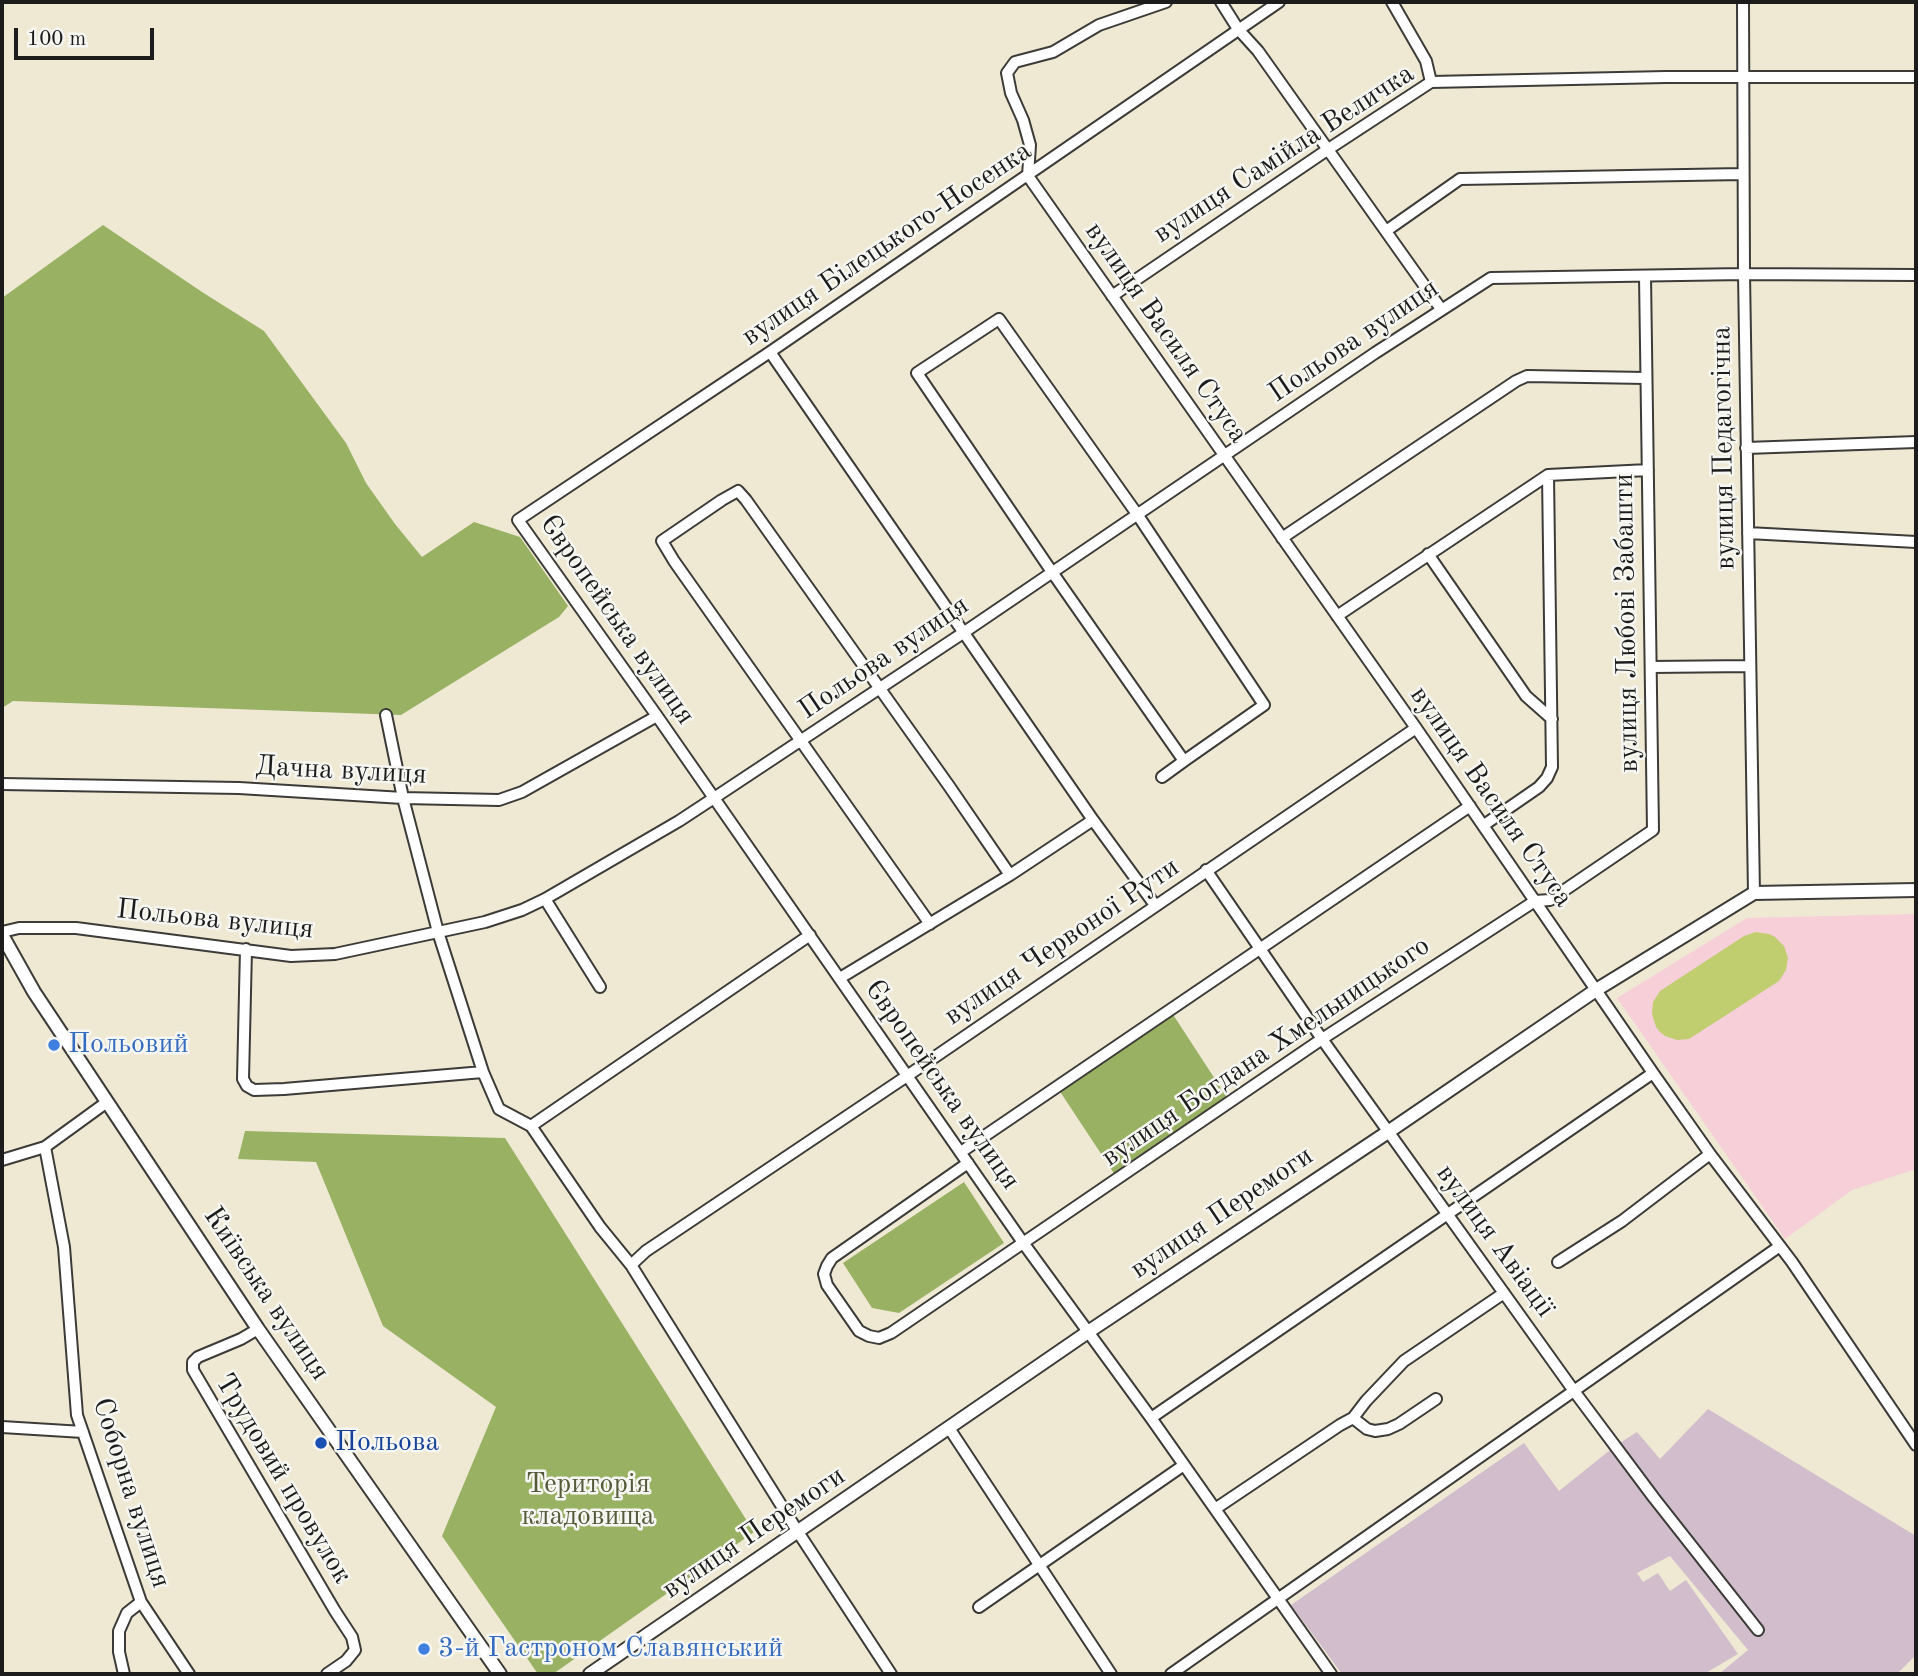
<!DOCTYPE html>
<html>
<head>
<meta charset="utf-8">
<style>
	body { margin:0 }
	#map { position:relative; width:1918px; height:1676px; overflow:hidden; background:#efe9d4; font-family:"Old Standard TT",serif }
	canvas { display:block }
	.frame { position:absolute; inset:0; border:4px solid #1c1c1c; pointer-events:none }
	.scale { position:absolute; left:14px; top:28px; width:140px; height:32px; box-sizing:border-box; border:4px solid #1c1c1c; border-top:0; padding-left:9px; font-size:21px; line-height:24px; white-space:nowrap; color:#1c1c1c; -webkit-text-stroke:5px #f6f6f2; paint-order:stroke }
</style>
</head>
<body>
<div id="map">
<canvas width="1918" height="1676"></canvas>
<div class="frame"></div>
<div class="scale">100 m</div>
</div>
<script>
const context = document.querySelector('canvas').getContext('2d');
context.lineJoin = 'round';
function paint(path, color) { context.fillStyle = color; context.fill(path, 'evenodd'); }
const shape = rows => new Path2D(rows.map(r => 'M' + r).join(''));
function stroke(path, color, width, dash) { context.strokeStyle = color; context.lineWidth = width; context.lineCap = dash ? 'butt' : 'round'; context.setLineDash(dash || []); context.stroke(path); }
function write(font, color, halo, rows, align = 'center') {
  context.font = font + ' "Old Standard TT",serif'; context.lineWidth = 5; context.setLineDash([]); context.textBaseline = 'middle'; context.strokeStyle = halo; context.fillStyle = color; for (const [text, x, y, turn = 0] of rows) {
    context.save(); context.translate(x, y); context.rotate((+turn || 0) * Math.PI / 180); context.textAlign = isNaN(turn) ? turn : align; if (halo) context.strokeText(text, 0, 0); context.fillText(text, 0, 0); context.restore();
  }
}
paint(shape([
	[1916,914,1916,1169,1852,1190,1785,1239,1617,998,1747,918]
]), '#f6cfd9');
paint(shape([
	[1708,1409,1916,1536,1916,1655,1897,1674,1719,1674,1748,1650,1670,1556,1637,1573,1643,1582,1658,1573,1670,1591,1686,1580,1738,1654,1704,1674,1342,1674,1291,1605,1524,1443,1559,1491,1615,1446,1637,1432,1660,1459]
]), '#d1bdcb');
paint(shape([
	[1756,932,1769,934,1775,937,1784,946,1788,958,1786,970,1779,981,1689,1039,1677,1040,1665,1036,1660,1032,1656,1027,1652,1014,1653,1002,1660,991,1744,936]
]), '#c0ce70');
paint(shape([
	[103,225,202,292,264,331,346,443,366,483,395,524,422,557,474,522,520,537,568,606,559,617,401,715,13,701,2,708,2,298],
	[1172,1013,1228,1099,1115,1175,1059,1090],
	[245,1131,505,1138,754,1532,553,1674,538,1674,442,1536,496,1407,383,1326,316,1162,238,1159],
	[964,1182,1004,1243,899,1313,872,1308,843,1263]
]), '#98b162');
const minor = shape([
	[1166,2,1099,25,1053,52,1015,62,1007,73,1011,93,1023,120,1030,145,1028,176,1416,728,1653,1073,1710,1154,1792,1262,1916,1445],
	[1221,2,1238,29,1258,51,1441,309],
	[1279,2,770,352,518,520,657,716,1024,1244,1151,1418,1331,1674],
	[1392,2,1426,61,1431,82],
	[1743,2,1744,274,1754,893],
	[1386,231,1460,179,1742,174],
	[1112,296,1327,150,1431,82,1666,77,1916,77],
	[999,319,1137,514,1264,705,1184,761,1052,572,917,373,999,319],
	[770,352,1093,820,1010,875,840,978],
	[1746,448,1916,442],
	[1748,533,1916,542],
	[1282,538,1516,381,1527,376,1646,378],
	[1428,554,1526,696,1552,719],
	[1337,616,1548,475,1648,470],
	[1651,667,1750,666],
	[386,715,403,798,438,932,483,1072,499,1109,531,1126,600,1227,631,1265,798,1532,891,1674],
	[1162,777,1184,761],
	[2,784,239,788,403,798,499,800,522,792,657,716],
	[1093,820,1155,905],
	[1484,825,1539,787,1547,778,1552,767,1548,475],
	[1206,870,1322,1039,1574,1391,1654,1498,1758,1630],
	[545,899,600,987],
	[930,924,674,561,662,541,722,500,738,491,746,500,949,786,1010,875],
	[2,932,19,928,76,928,291,956,335,954,485,922,522,910,545,899,679,821,714,798,963,633,1375,353,1491,278,1744,274,1916,275],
	[246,949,243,1079,247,1086,254,1090,284,1089,483,1072],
	[531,1126,810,935],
	[45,1147,64,1247,77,1415,141,1602,189,1674],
	[961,1152,1470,806],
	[2,1160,45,1147,107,1102],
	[968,1163,832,1258,827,1266,824,1274,827,1285,859,1331,869,1336,879,1338,891,1333,1322,1039,1535,901,1550,900,1653,830,1645,276],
	[1558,1262,1622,1221,1710,1154],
	[631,1265,646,1251,907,1076,1416,728],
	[258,1329,241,1339,198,1357,193,1362,193,1370,335,1611,352,1637,355,1650,346,1661,327,1674],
	[1151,1418,1653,1073],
	[1353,1418,1367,1429,1375,1431,1388,1429,1399,1424,1436,1399],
	[2,1427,83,1432],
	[949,1428,1111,1674],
	[1215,1509,1340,1425,1353,1418,1366,1401,1404,1361,1504,1293],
	[979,1607,1184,1465],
	[124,1674,119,1652,119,1631,127,1613,141,1602],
	[1171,1674,1780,1246]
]);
const tertiary = shape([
	[2,935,34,992,258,1329,500,1674],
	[590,1674,1088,1332,1388,1132,1596,990,1754,893,1916,890]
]);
stroke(minor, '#3c3b38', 14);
stroke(tertiary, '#3c3b38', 16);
stroke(minor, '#fff', 10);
stroke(tertiary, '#fff', 12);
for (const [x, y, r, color] of [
	[54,1045,7,"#3f7fe0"],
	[321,1443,7,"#1a4fb4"],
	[424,1649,7,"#3f7fe0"]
]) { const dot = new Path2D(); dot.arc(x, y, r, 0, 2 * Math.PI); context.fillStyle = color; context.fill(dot); stroke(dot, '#f6f6f2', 2.5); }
write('28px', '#1c1c1c', '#f6f6f2', [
	["вулиця Самійла Величка",1284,154,-33],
	["вулиця Білецького-Носенка",887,244,-34],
	["вулиця Василя Стуса",1166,333,55],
	["Польова вулиця",1354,341,-34],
	["вулиця Педагогічна",1724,448,-91],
	["Європейська вулиця",617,620,55],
	["вулиця Любові Забашти",1627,623,-91],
	["Польова вулиця",884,658,-34],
	["Дачна вулиця",341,771,3],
	["вулиця Василя Стуса",1491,797,55],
	["Польова вулиця",215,920,6],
	["вулиця Червоної Рути",1062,942,-34],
	["вулиця Богдана Хмельницького",1266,1052,-34],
	["Європейська вулиця",942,1085,55],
	["вулиця Перемоги",1222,1213,-34],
	["вулиця Авіації",1495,1241,54],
	["Київська вулиця",266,1294,56],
	["Трудовий провулок",283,1479,59],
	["Соборна вулиця",131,1493,72],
	["вулиця Перемоги",754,1533,-34]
]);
write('28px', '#366cbe', '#f6f6f2', [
	["Польовий",68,1045],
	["3-й Гастроном Славянський",438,1649]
], 'left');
write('28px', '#164399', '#f6f6f2', [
	["Польова",335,1443]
], 'left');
write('28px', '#555a39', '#f6f6f2', [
	["Територія",588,1485],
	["кладовища",588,1517]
]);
</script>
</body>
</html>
